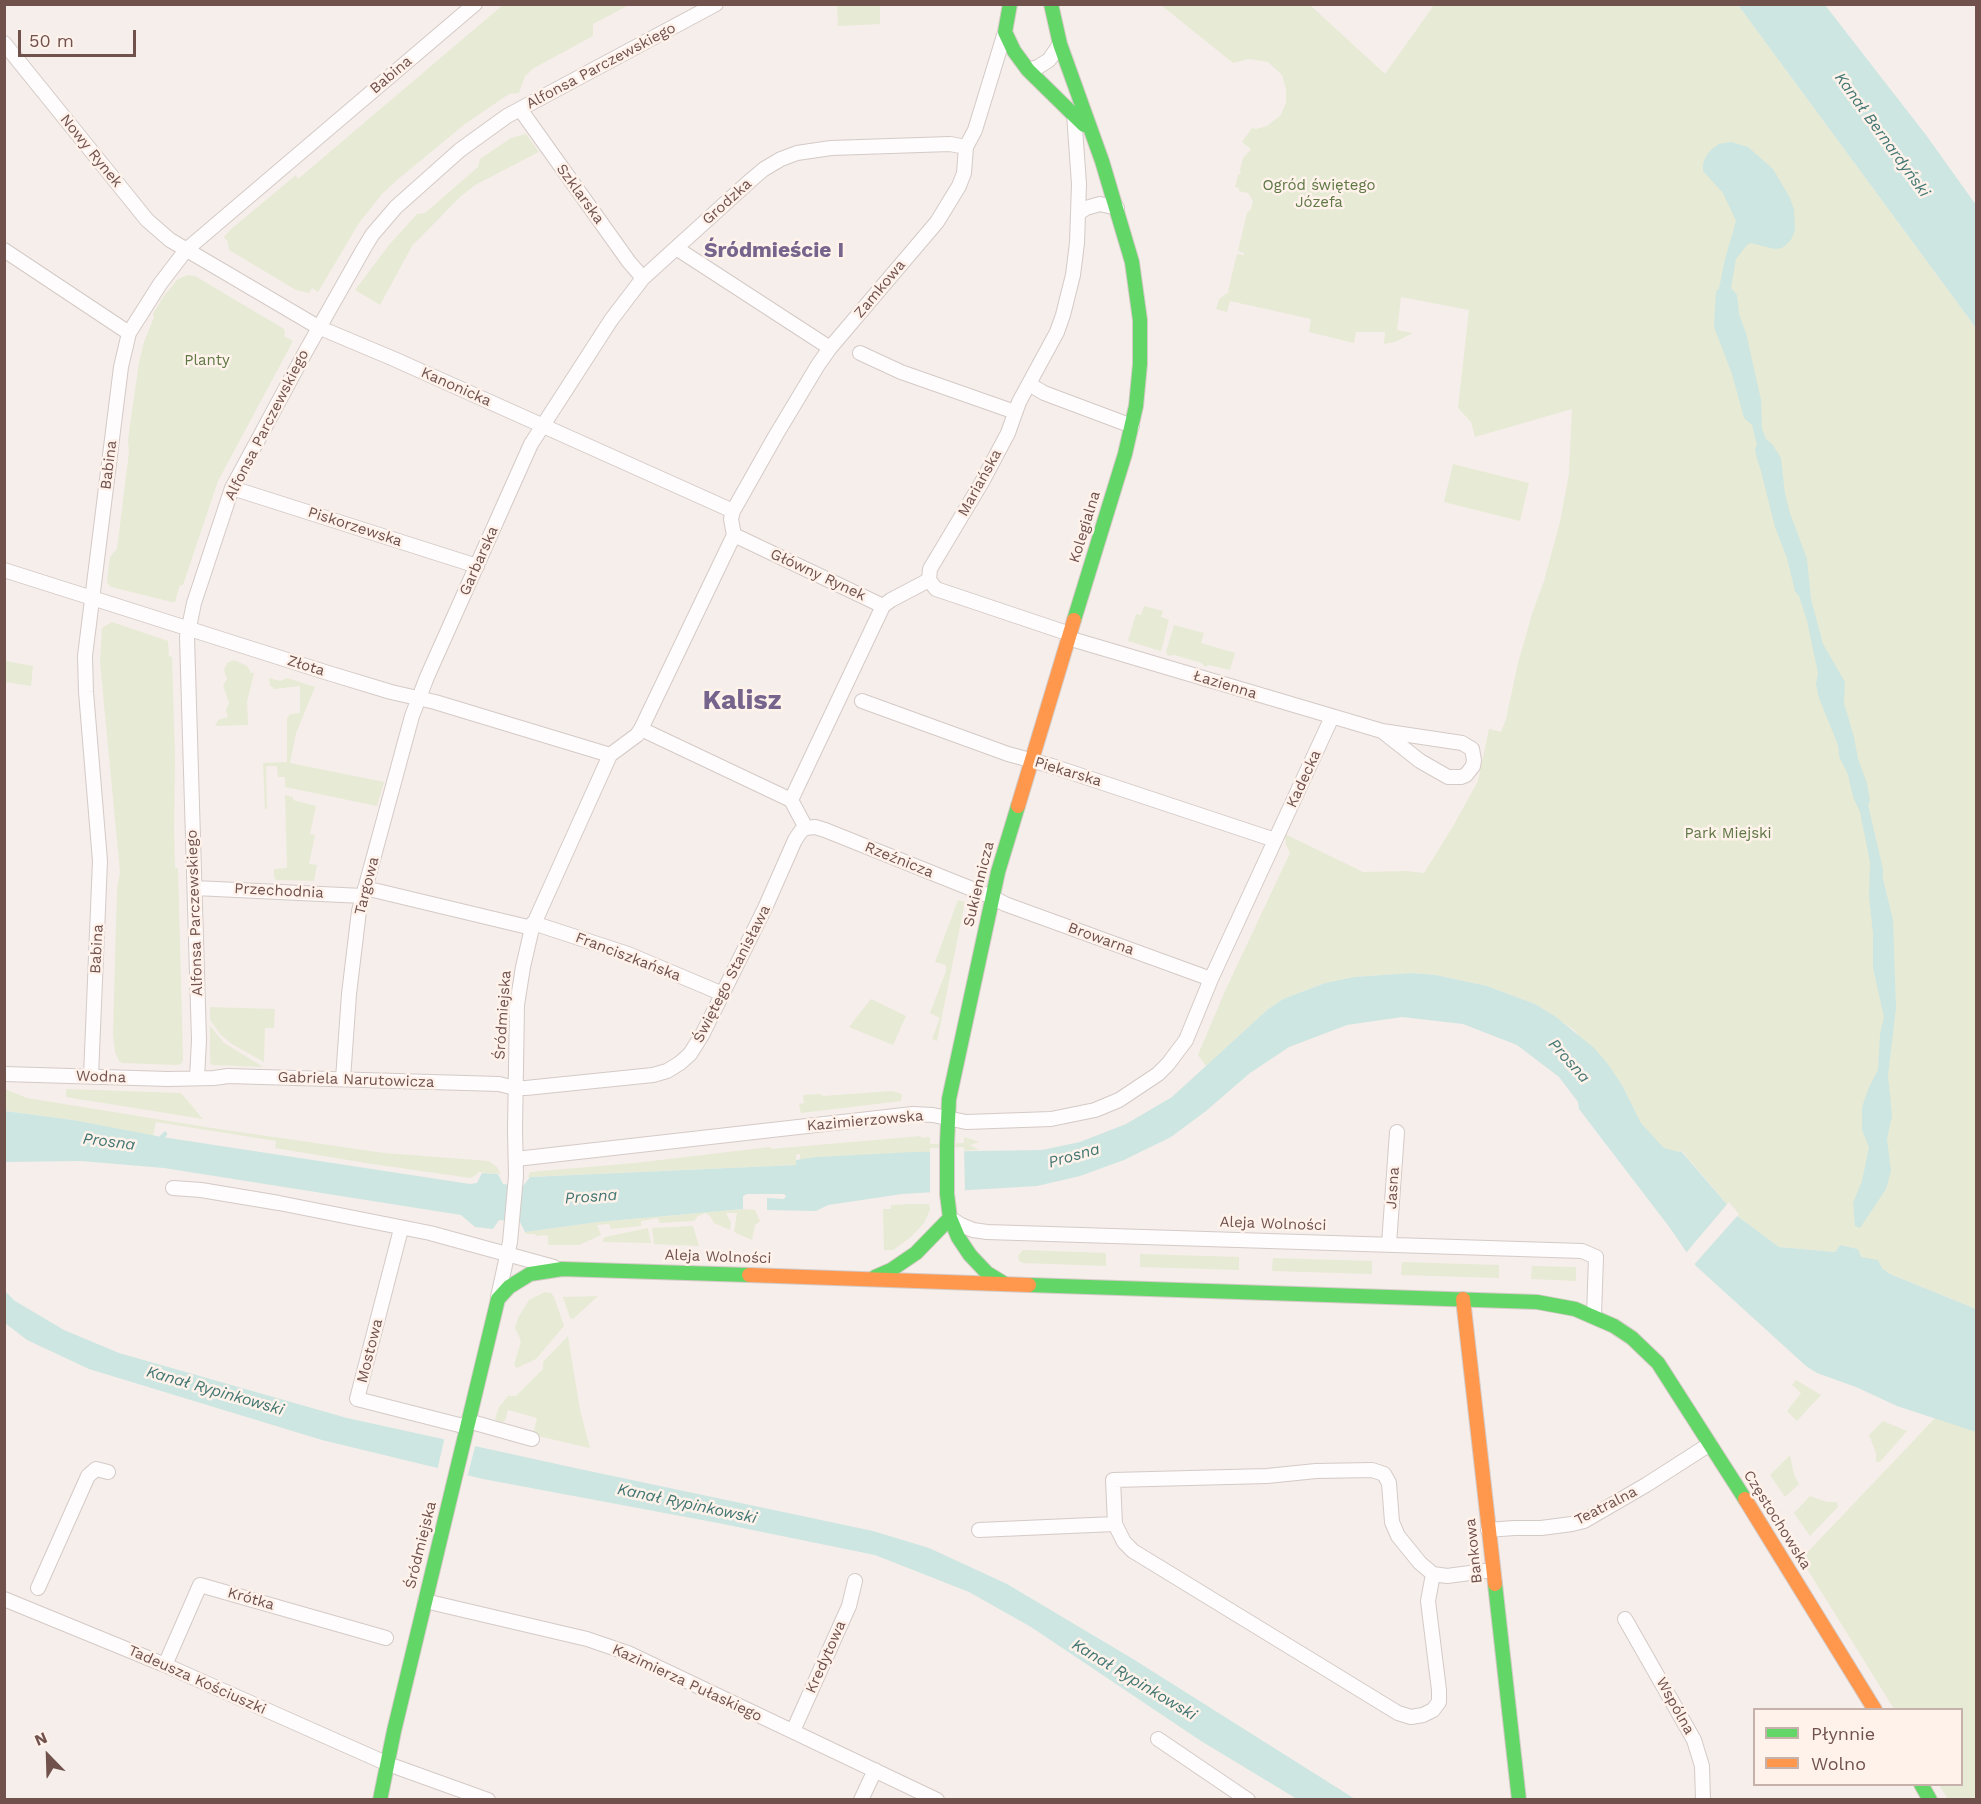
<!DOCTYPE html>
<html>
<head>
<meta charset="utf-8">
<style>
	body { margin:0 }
	#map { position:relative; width:1981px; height:1804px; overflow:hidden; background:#f6eeea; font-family:"Work Sans",sans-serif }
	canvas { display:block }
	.frame { position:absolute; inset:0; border:6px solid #71514c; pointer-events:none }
	.legend { position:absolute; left:1753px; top:1708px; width:210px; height:78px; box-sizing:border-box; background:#fef2eb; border:2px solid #c6b2ab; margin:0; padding:8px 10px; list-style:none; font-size:18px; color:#71514c }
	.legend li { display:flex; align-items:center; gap:12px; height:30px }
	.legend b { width:30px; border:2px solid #c6b2ab }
	.north { position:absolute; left:18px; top:1726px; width:60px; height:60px; -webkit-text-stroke:4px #fef2eb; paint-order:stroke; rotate:337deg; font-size:16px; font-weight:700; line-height:24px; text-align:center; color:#71514c }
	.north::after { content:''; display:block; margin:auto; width:21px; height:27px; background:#71514c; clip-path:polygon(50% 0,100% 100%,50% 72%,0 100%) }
	.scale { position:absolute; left:18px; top:30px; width:118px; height:27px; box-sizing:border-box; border:3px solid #71514c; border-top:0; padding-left:8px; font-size:18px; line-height:21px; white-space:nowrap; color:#71514c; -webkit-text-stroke:4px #fef2eb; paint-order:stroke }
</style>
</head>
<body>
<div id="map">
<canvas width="1981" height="1804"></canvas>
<div class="frame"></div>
<ul class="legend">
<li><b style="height:8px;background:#63d668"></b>Płynnie</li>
<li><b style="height:8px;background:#ff974d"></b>Wolno</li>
</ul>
<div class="north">N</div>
<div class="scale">50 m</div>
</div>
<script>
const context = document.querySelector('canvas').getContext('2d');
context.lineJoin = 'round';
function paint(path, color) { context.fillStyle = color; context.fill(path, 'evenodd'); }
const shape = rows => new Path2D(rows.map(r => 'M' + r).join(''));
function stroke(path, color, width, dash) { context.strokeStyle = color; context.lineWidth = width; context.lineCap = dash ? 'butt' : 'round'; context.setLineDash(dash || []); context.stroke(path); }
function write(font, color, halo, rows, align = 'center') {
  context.font = font + ' "Work Sans",sans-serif'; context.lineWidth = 5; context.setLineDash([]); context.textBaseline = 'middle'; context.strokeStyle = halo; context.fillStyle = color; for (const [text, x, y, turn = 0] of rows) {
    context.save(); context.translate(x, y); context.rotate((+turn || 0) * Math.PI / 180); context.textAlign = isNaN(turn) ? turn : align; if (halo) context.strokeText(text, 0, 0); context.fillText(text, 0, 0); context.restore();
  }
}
paint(shape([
	[504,4,629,5,593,24,593,36,534,68,525,76,519,93,509,94,465,124,397,180,382,194,359,223,318,292,312,288,309,293,296,290,229,250,228,242,224,237,230,230,296,175,298,179],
	[837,5,880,5,880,24,838,26],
	[1161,5,1310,5,1385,74,1434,5,1738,5,1976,328,1976,1309,1890,1274,1882,1268,1861,1257,1858,1249,1840,1245,1835,1252,1779,1247,1736,1215,1682,1151,1679,1152,1664,1149,1641,1123,1622,1085,1574,1030,1535,1004,1487,986,1436,975,1411,973,1354,977,1325,983,1283,999,1267,1010,1206,1066,1198,1055,1225,991,1290,853,1286,845,1285,834,1363,872,1407,871,1424,873,1452,828,1478,781,1489,729,1501,732,1506,719,1518,663,1532,614,1544,581,1560,522,1569,474,1572,409,1475,437,1471,422,1458,408,1469,310,1401,297,1397,330,1413,333,1395,342,1384,344,1385,332,1356,332,1354,343,1309,332,1311,319,1230,301,1227,312,1216,309,1219,299,1230,291,1228,291,1237,254,1244,255,1244,253,1238,251,1247,213,1251,209,1253,201,1248,193,1239,191,1239,188,1235,187,1238,175,1241,173,1240,170,1243,158,1251,149,1242,142,1252,128,1256,129,1267,126,1280,116,1286,103,1286,89,1282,75,1268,62,1249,59,1233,63],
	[526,134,539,152,475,185,460,197,412,246,380,305,355,290,389,245,417,214,425,213,478,167,480,159,511,138],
	[188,275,195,276,284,329,285,333,284,336,293,341,218,481,183,585,180,585,175,602,172,602,111,587,107,583,110,557,117,549,129,452,128,439,139,362,144,342,154,317,153,314,163,297,178,279],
	[1453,464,1529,483,1520,521,1444,502],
	[1144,606,1163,611,1161,617,1169,620,1161,651,1128,641,1136,614,1141,615],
	[112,622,168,641,169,656,172,657,175,759,174,830,175,867,178,869,183,1060,181,1064,177,1065,122,1063,119,1061,115,1052,113,1035,117,889,120,872,100,662,102,628],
	[1174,625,1204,633,1201,643,1235,653,1230,670,1209,665,1205,667,1202,663,1174,655,1168,656,1166,652],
	[234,660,247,666,251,673,254,673,247,702,248,725,215,726,218,720,228,717,226,710,229,703,223,685,227,679,224,670,227,663],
	[6,661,33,666,31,686,5,682],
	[269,678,280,681,287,678,315,687,296,733,290,763,384,782,377,806,285,787,285,777,278,777,277,766,266,766,267,809,265,809,263,763,287,762,287,718,290,714,300,713,300,686,275,689,270,686],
	[285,795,293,797,293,800,316,806,310,834,315,835,309,864,317,865,314,881,276,880,274,876,274,869,287,868],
	[958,900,965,902,937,1041,932,1039,940,1018,930,1013,946,971,946,965,935,962],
	[871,999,906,1016,893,1045,849,1027],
	[210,1007,275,1009,274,1028,265,1028,264,1062,232,1044,221,1035,210,1020],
	[210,1026,224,1043,263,1067,212,1065,210,1062],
	[5,1089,27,1098,212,1128,384,1153,489,1161,497,1167,501,1174,478,1172,476,1175,470,1178,372,1164,275,1148,276,1141,156,1122,153,1136,73,1120,5,1111],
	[66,1089,181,1093,203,1119,66,1097],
	[892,1091,902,1094,901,1101,801,1113,799,1104,804,1103,803,1095,821,1094,823,1096],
	[921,1136,921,1138,930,1137,930,1144,964,1143,964,1137,979,1142,970,1145,979,1150,816,1157,800,1160,800,1154,798,1154,796,1155,796,1165,528,1177,530,1172,635,1163,770,1147,771,1149],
	[911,1204,929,1204,930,1210,924,1223,911,1237,893,1250,884,1250,883,1209,891,1209,891,1205],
	[743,1209,755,1210,760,1221,755,1225,752,1240,734,1232,737,1213,726,1213,731,1223,730,1230,714,1223,710,1216,706,1213,698,1216,694,1221,660,1223,658,1218,641,1221,641,1226,611,1229,609,1224,597,1225,601,1235,579,1245,548,1245,548,1235,536,1236,535,1234,526,1234,525,1232,598,1222],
	[693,1226,699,1246,654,1244,652,1228],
	[648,1228,651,1243,604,1242,602,1240,605,1237],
	[1023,1250,1106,1253,1106,1266,1023,1263,1019,1261,1018,1256],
	[1140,1254,1239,1257,1239,1270,1140,1267],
	[1273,1258,1372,1261,1372,1274,1272,1271],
	[1402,1262,1499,1265,1499,1278,1401,1275],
	[1532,1266,1576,1267,1576,1281,1531,1279],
	[545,1292,551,1293,554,1297,564,1326,536,1359,517,1368,514,1365,521,1341,515,1328,518,1318,529,1300],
	[598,1296,573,1319,570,1318,563,1297],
	[568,1336,580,1410,590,1448,533,1435,537,1418,508,1410,505,1421,501,1423,498,1422,495,1419,499,1407,508,1396,516,1396,543,1369,543,1362],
	[1796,1380,1821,1395,1797,1421,1787,1411,1801,1393,1792,1385],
	[1936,1417,1976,1432,1976,1799,1948,1799,1939,1785,1962,1784,1962,1710,1894,1709,1801,1559],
	[1883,1421,1907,1431,1880,1462,1876,1462,1876,1453,1869,1435],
	[1790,1455,1794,1475,1799,1484,1785,1497,1770,1475],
	[1810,1496,1827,1502,1837,1502,1838,1507,1810,1536,1794,1513]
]), '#e7ead5');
paint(shape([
	[1738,5,1825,5,1926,135,1976,205,1976,328],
	[1731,142,1748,147,1773,169,1789,196,1794,209,1795,230,1791,240,1782,248,1774,249,1751,243,1747,245,1736,259,1731,288,1737,295,1739,314,1746,333,1761,400,1762,429,1766,439,1772,444,1781,458,1785,494,1790,513,1807,559,1811,599,1823,644,1845,682,1844,703,1854,737,1858,759,1867,783,1870,801,1868,805,1883,869,1883,879,1893,920,1896,1008,1888,1075,1892,1116,1887,1139,1891,1171,1886,1189,1860,1228,1855,1226,1853,1203,1862,1181,1869,1147,1862,1130,1862,1107,1869,1087,1878,1070,1880,1034,1884,1017,1873,968,1873,933,1869,897,1870,862,1860,812,1853,797,1848,775,1839,756,1838,745,1819,698,1816,684,1818,673,1807,621,1799,596,1795,591,1787,558,1775,527,1761,471,1756,455,1755,449,1757,445,1752,425,1744,418,1732,374,1714,327,1716,291,1719,289,1724,263,1736,221,1723,193,1703,171,1703,164,1706,156,1712,149,1719,144],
	[1411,973,1436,975,1487,986,1535,1004,1556,1017,1594,1048,1607,1063,1622,1085,1641,1123,1664,1148,1679,1152,1681,1151,1736,1215,1779,1247,1835,1252,1840,1245,1858,1249,1861,1257,1878,1260,1882,1268,1890,1274,1976,1309,1976,1432,1897,1406,1856,1387,1817,1373,1806,1366,1696,1266,1670,1228,1579,1109,1578,1102,1559,1077,1517,1045,1463,1024,1402,1017,1347,1025,1289,1047,1250,1073,1206,1111,1171,1137,1124,1160,1080,1176,1037,1186,902,1194,828,1205,816,1211,767,1210,767,1198,784,1199,786,1196,784,1194,747,1194,743,1196,743,1209,598,1222,525,1232,520,1222,499,1220,493,1229,475,1227,461,1215,164,1168,81,1161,5,1162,5,1111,73,1120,162,1137,470,1184,477,1183,482,1173,498,1174,503,1184,523,1186,530,1177,796,1165,796,1160,816,1157,914,1152,1042,1150,1080,1142,1126,1124,1172,1097,1267,1010,1283,999,1325,983,1354,977],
	[4,1290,15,1301,64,1330,119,1353,347,1418,575,1468,873,1531,929,1548,1007,1584,1133,1659,1355,1799,1297,1799,1201,1741,1031,1627,969,1592,875,1555,718,1523,483,1479,322,1440,89,1369,27,1340,5,1323]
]), '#cde6e2');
paint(shape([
	[964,1147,965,1193,930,1194,930,1148],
	[1729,1202,1739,1214,1693,1266,1685,1254],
	[445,1436,476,1443,467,1478,437,1471]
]), '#f6eeea');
stroke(shape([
	[162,1137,165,1134]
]), '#cde6e2', 4.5);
const street = shape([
	[4,43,147,220,170,240,318,327,394,359,733,511],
	[1028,70,1038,67,1049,60,1060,44],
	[520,109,629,262,643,278],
	[1079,213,1086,208,1100,204,1117,208],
	[676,248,830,348],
	[4,250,129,333],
	[860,353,901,372,1015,412],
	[1029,384,1044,393,1132,426],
	[232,488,477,566],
	[734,535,731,519,733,511,776,435,818,365,830,348,937,222,959,186,964,173,966,147,975,130,1005,32],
	[734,535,883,606],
	[4,570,325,672,391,692,435,702,610,755],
	[929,580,930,569,982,482,1008,433,1019,402,1057,332,1063,315,1073,275,1077,243,1079,184,1074,114],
	[929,580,936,589,1070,634],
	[1068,638,1382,731,1462,743,1472,749,1474,760,1473,766,1466,775,1461,777,1448,777,1420,761,1382,731],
	[862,701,1008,754,1052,766,1275,840],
	[641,729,791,800],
	[791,800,883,606,891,600,929,580],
	[791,800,806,828],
	[806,828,815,827,825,830,992,897,1005,904,1211,979],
	[195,888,363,896],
	[365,888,532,928],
	[533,923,628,954,723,994],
	[4,1074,168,1079,214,1078,228,1076,499,1084,515,1088,526,1088,653,1075,667,1071,680,1063,690,1054,702,1035,765,908,795,840,801,831,806,828],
	[91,1076,100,861,86,692,85,656,121,367,129,333,160,284,186,250,475,4],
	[197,1078,199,1040,187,637,194,603,232,488,307,349,363,250,372,235,396,207,460,150,507,116,716,4],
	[343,1079,349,994,359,911,412,716,427,677,531,444,611,320,643,278,751,180,764,169,781,159,797,153,831,148,950,144,966,147],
	[516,1159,913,1114,933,1115,966,1122,1051,1119,1095,1110,1119,1100,1158,1074,1168,1064,1186,1040,1211,979,1332,717],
	[173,1188,201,1190,279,1203,430,1233,554,1267],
	[950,1218,961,1225,973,1230,987,1232,1582,1251,1596,1257,1594,1316],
	[401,1229,357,1399,467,1427],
	[1389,1244,1397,1132],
	[498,1297,510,1242,516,1176,515,1130,517,1005,523,967,532,928,610,755,637,735,641,729,734,535],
	[468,1421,532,1439],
	[979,1530,1115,1524],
	[1488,1530,1514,1528,1541,1528,1572,1524,1584,1521,1646,1485,1710,1444],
	[1433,1574,1428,1601,1439,1690,1439,1702,1433,1710,1423,1715,1411,1717,1398,1713,1133,1551,1124,1542,1115,1524,1113,1480,1267,1476,1316,1471,1372,1470,1384,1474,1389,1483,1392,1522,1398,1536,1420,1563,1433,1574,1447,1576,1493,1570],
	[38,1588,88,1476,96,1469,108,1472],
	[4,1599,165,1665,388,1764,488,1800],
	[425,1601,587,1639,628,1653,937,1800],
	[1625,1619,1694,1740,1702,1766,1703,1800],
	[165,1665,200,1585,386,1638],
	[793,1731,849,1606,855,1581],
	[1158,1739,1248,1800],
	[861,1800,875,1770]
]);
const fast = shape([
	[1010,4,1005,32,1014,51,1028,70,1084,125],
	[1051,4,1060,44,1102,161,1132,262,1140,320,1140,364,1136,406,1125,454,1074,620],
	[875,1277,891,1270,916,1253,950,1218],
	[1005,1284,987,1273,970,1255,958,1237,950,1218,947,1194,947,1144,949,1099,998,872,1018,806],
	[1029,1285,1537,1302,1575,1309,1614,1326,1632,1338,1658,1363,1745,1499],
	[1495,1584,1519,1800],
	[1921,1784,1930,1800],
	[380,1800,394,1731,498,1299,509,1287,530,1274,562,1269,749,1275]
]);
const slow = shape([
	[1018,806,1074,620],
	[749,1275,1029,1285],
	[1463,1299,1495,1584],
	[1745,1499,1875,1710]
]);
stroke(street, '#d4cac7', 16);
stroke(fast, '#d4cac6', 16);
stroke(slow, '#d4cac6', 16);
stroke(street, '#fefcfc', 14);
stroke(fast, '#63d668', 14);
stroke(slow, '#ff974d', 14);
write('15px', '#71514c', '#fef2eb', [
	["Alfonsa Parczewskiego",601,66,-28],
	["Babina",391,75,-40],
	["Nowy Rynek",91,151,51],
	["Szklarska",580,194,54],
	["Grodzka",727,202,-42],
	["Zamkowa",880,289,-50],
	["Kanonicka",456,387,24],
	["Alfonsa Parczewskiego",267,425,-63],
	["Babina",109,465,-83],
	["Mariańska",980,483,-61],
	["Piskorzewska",355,527,18],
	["Kolegialna",1085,527,-73],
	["Garbarska",479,561,-66],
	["Główny Rynek",818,575,25],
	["Złota",306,666,17],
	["Łazienna",1225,685,17],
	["Piekarska",1068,772,17],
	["Kadecka",1304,779,-65],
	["Rzeźnicza",899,860,22],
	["Sukiennicza",979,884,-76],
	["Targowa",367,886,-76],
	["Przechodnia",279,891,3],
	["Alfonsa Parczewskiego",195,913,-92],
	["Browarna",1101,939,20],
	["Babina",97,949,-87],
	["Franciszkańska",628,957,21],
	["Świętego Stanisława",732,974,-63],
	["Śródmiejska",503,1015,-86],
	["Wodna",101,1077,2],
	["Gabriela Narutowicza",356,1080,2],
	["Kazimierzowska",865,1121,-5],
	["Jasna",1393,1188,-86],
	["Aleja Wolności",1273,1224,2],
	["Aleja Wolności",718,1257,2],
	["Mostowa",370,1351,-76],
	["Teatralna",1606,1506,-27],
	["Częstochowska",1777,1520,58],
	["Śródmiejska",421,1545,-76],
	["Bankowa",1474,1551,-96],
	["Krótka",251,1599,16],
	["Kredytowa",826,1657,-66],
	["Tadeusza Kościuszki",197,1680,24],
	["Kazimierza Pułaskiego",687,1683,25],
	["Wspólna",1675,1706,61]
]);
write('15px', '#5e7744', '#fef2eb', [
	["Ogród świętego",1319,186],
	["Józefa",1319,203],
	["Planty",207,361],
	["Park Miejski",1728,834]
]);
write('italic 16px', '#417672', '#fef2eb', [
	["Kanał Bernardyński",1882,135,54],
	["Prosna",1569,1061,48],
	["Prosna",109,1142,7],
	["Prosna",1074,1156,-16],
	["Prosna",591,1197,-4],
	["Kanał Rypinkowski",215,1391,16],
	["Kanał Rypinkowski",687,1504,12],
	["Kanał Rypinkowski",1134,1680,31]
]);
write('bold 21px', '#76648d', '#fef2eb', [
	["Śródmieście I",774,251]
]);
write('bold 27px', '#76648d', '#fef2eb', [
	["Kalisz",742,701]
]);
</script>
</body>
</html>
